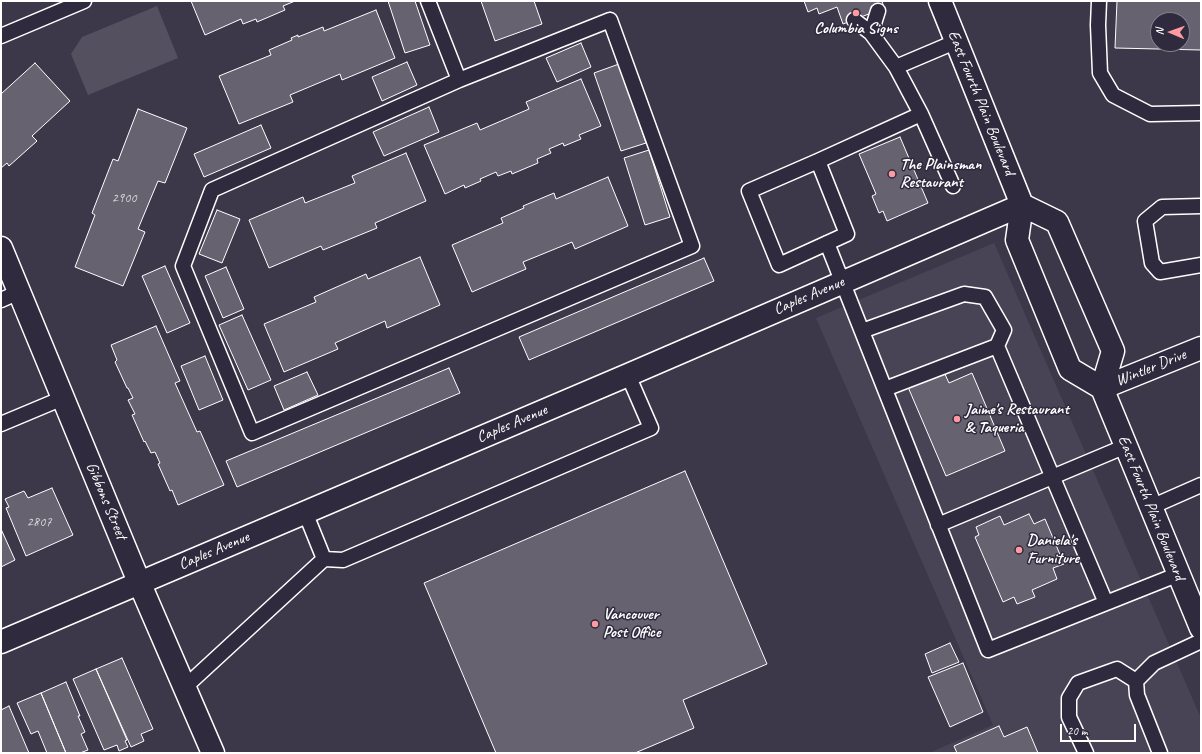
<!DOCTYPE html>
<html>
<head>
<meta charset="utf-8">
<style>
	body { margin:0 }
	#map { position:relative; width:1202px; height:754px; overflow:hidden; background:#3c3749; font-family:Caveat,sans-serif }
	canvas { display:block }
	.frame { position:absolute; inset:0; border:2px solid #fff; pointer-events:none }
	.north { position:absolute; left:1150px; top:12px; width:40px; height:40px; box-sizing:border-box; background:#2f2a3d; border:1px solid #827f8b; border-radius:50%; rotate:272deg; font-size:11px; font-weight:700; line-height:16px; text-align:center; color:#fff }
	.north::after { content:''; display:block; margin:auto; width:14px; height:18px; background:#ff9aa2; clip-path:polygon(50% 0,100% 100%,50% 72%,0 100%) }
	.scale { position:absolute; left:1060px; top:724px; width:76px; height:18px; box-sizing:border-box; border:2px solid #fff; border-top:0; padding-left:5px; font-size:12px; line-height:14px; white-space:nowrap; color:#fff; -webkit-text-stroke:3px #2f2a3d; paint-order:stroke }
</style>
</head>
<body>
<div id="map">
<canvas width="1202" height="754"></canvas>
<div class="frame"></div>
<div class="north">N</div>
<div class="scale">20 m</div>
</div>
<script>
const context = document.querySelector('canvas').getContext('2d');
context.lineJoin = 'round';
function paint(path, color) { context.fillStyle = color; context.fill(path, 'evenodd'); }
const shape = rows => new Path2D(rows.map(r => 'M' + r).join(''));
function stroke(path, color, width, dash) { context.strokeStyle = color; context.lineWidth = width; context.lineCap = dash ? 'butt' : 'round'; context.setLineDash(dash || []); context.stroke(path); }
function write(font, color, halo, rows, align = 'center') {
  context.font = font + ' Caveat,sans-serif'; context.lineWidth = 3; context.setLineDash([]); context.textBaseline = 'middle'; context.strokeStyle = halo; context.fillStyle = color; for (const [text, x, y, turn = 0] of rows) {
    context.save(); context.translate(x, y); context.rotate((+turn || 0) * Math.PI / 180); context.textAlign = isNaN(turn) ? turn : align; if (halo) context.strokeText(text, 0, 0); context.fillText(text, 0, 0); context.restore();
  }
}
paint(shape([
	[994,243,1201,718,1201,753,929,753,993,725,816,318]
]), '#494455');
paint(shape([
	[157,6,178,58,88,95,71,54,82,37]
]), '#555060');
const building = shape([
	[191,1,295,1,283,6,285,10,257,22,256,19,243,24,241,19,205,35,191,1],
	[388,1,415,1,430,45,405,53,388,1],
	[481,1,534,1,542,24,495,41,481,1],
	[804,1,882,1,884,8,843,24,837,7,819,14,817,8,808,12,804,1],
	[1117,1,1201,1,1201,50,1115,48,1117,1],
	[1158,20,1182,20,1182,44,1158,44,1158,20],
	[376,10,395,58,342,80,340,74,290,95,293,102,239,124,219,76,271,55,269,50,292,40,291,38,298,35,298,37,323,27,324,31,376,10],
	[581,43,591,67,557,82,546,58,581,43],
	[407,62,417,85,382,101,372,77,407,62],
	[35,63,70,101,32,136,37,141,9,166,7,163,1,168,1,94,35,63],
	[619,64,646,143,621,151,594,73,619,64],
	[581,79,601,126,579,135,581,139,564,146,563,143,549,149,551,153,537,159,538,163,512,174,511,171,498,176,496,172,480,179,481,181,465,188,464,185,445,194,424,145,477,123,480,130,529,109,526,102,581,79],
	[429,107,439,132,384,156,373,132,429,107],
	[138,109,187,128,165,183,158,181,138,229,145,232,123,286,75,267,95,215,92,213,113,159,118,161,138,109],
	[261,125,271,148,204,177,194,154,261,125],
	[900,137,928,203,887,221,883,211,879,213,872,196,876,194,859,154,900,137],
	[649,150,670,217,645,225,624,158,649,150],
	[406,153,426,201,375,223,377,228,323,250,321,246,269,268,249,220,303,197,305,203,355,183,352,176,406,153],
	[608,177,628,226,575,249,572,242,523,262,526,269,472,292,452,245,503,223,501,218,524,208,523,206,554,193,556,199,608,177],
	[217,210,240,219,222,263,199,254,217,210],
	[420,257,440,305,387,328,385,321,335,343,338,349,284,372,264,324,316,302,314,297,366,274,368,279,420,257],
	[704,258,714,281,529,360,519,337,704,258],
	[165,266,190,323,167,333,142,276,165,266],
	[226,267,244,309,223,318,205,276,226,267],
	[242,315,271,380,248,390,219,325,242,315],
	[156,326,180,381,175,383,197,432,200,431,224,485,178,505,172,490,170,491,158,464,160,463,155,452,151,453,145,441,144,442,132,415,135,414,128,400,133,398,128,388,127,388,115,362,117,360,111,345,156,326],
	[205,356,223,400,199,410,181,366,205,356],
	[449,368,460,393,237,487,226,461,449,368],
	[307,372,318,395,284,410,274,386,307,372],
	[944,372,949,383,972,373,1005,451,946,476,908,387,944,372],
	[685,471,767,664,683,700,694,728,635,753,496,753,424,583,685,471],
	[52,488,73,535,26,556,6,508,9,507,5,499,24,491,28,498,52,488],
	[1029,514,1034,524,1045,519,1064,564,1053,568,1057,579,1032,590,1035,597,1017,604,1014,597,1003,602,975,537,979,535,976,527,1000,516,1004,525,1029,514],
	[1,529,15,560,1,567,1,529],
	[950,643,959,662,932,673,925,654,950,643],
	[122,658,153,729,141,734,144,741,131,747,96,669,122,658],
	[963,663,983,712,950,727,928,677,963,663],
	[96,669,127,740,125,741,128,747,119,751,117,745,104,750,73,679,96,669],
	[66,682,80,716,78,716,85,732,81,734,88,750,80,753,66,753,41,693,66,682],
	[41,693,66,753,47,753,38,731,31,734,17,703,41,693],
	[9,706,29,753,1,753,1,710,9,706],
	[999,726,1004,737,1027,727,1038,753,957,753,954,746,999,726]
]);
paint(building, '#666270');
stroke(building, '#fff', 1);
const service = shape([
	[428,1,459,80],
	[1099,1,1098,25,1100,73,1113,95,1150,114,1201,113],
	[878,11,871,33,896,67,955,42],
	[610,20,692,246,252,433,183,266,212,190,459,80,610,20],
	[854,20,871,33],
	[1,36,84,1],
	[896,67,921,114,953,186],
	[818,161,847,234,779,265,749,191,818,161,921,114],
	[1201,206,1162,207,1145,221,1152,263,1160,272,1201,265],
	[827,243,988,650,1179,574],
	[1,300,19,292],
	[862,331,964,294,985,297,1004,330,997,346,885,389],
	[997,346,1106,603],
	[1,424,63,398],
	[1151,507,1201,485],
	[305,512,324,559,343,560,651,428,628,375],
	[938,525,1126,446],
	[185,687,324,559],
	[1086,753,1069,717,1069,698,1078,683,1117,669,1136,681],
	[1160,753,1137,695,1136,681,1154,663,1201,641]
]);
const minor = shape([
	[1,248,139,582,213,753],
	[1102,388,1201,348]
]);
const tertiary = shape([
	[1,642,628,375,1022,205]
]);
const secondary = shape([
	[940,1,1022,205,1017,240,1070,369,1102,388,1201,628],
	[1022,205,1057,222,1113,351,1102,388]
]);
stroke(service, '#fff', 17);
stroke(minor, '#fff', 25);
stroke(tertiary, '#fff', 25);
stroke(secondary, '#fff', 25);
stroke(service, '#2f2a3d', 14);
stroke(minor, '#2f2a3d', 22);
stroke(tertiary, '#2f2a3d', 22);
stroke(secondary, '#2f2a3d', 22);
for (const [x, y, r, color] of [
	[856,13,4,"#ff9aa2"],
	[892,174,4,"#ff9aa2"],
	[957,419,4,"#ff9aa2"],
	[1019,550,4,"#ff9aa2"],
	[595,624,4,"#ff9aa2"]
]) { const dot = new Path2D(); dot.arc(x, y, r, 0, 2 * Math.PI); context.fillStyle = color; context.fill(dot); stroke(dot, '#2f2a3d', 1.5); }
write('14px', '#d9d8db', null, [
	["2900",124,198],
	["2807",39,522]
]);
write('bold 16px', '#fff', '#2f2a3d', [
	["Columbia Signs",856,29,"center"],
	["The Plainsman",900,165],
	["Restaurant",900,183],
	["Jaime's Restaurant",965,410],
	["& Taqueria",965,428],
	["Daniela's",1027,541],
	["Furniture",1027,559],
	["Vancouver",603,615],
	["Post Office",603,633]
], 'left');
write('16px', '#fff', '#2f2a3d', [
	["East Fourth Plain Boulevard",981,103,68],
	["Caples Avenue",809,296,-23],
	["Wintler Drive",1151,368,-22],
	["Caples Avenue",512,424,-23],
	["Gibbons Street",106,501,67],
	["East Fourth Plain Boulevard",1151,508,68],
	["Caples Avenue",214,551,-23]
]);
</script>
</body>
</html>
